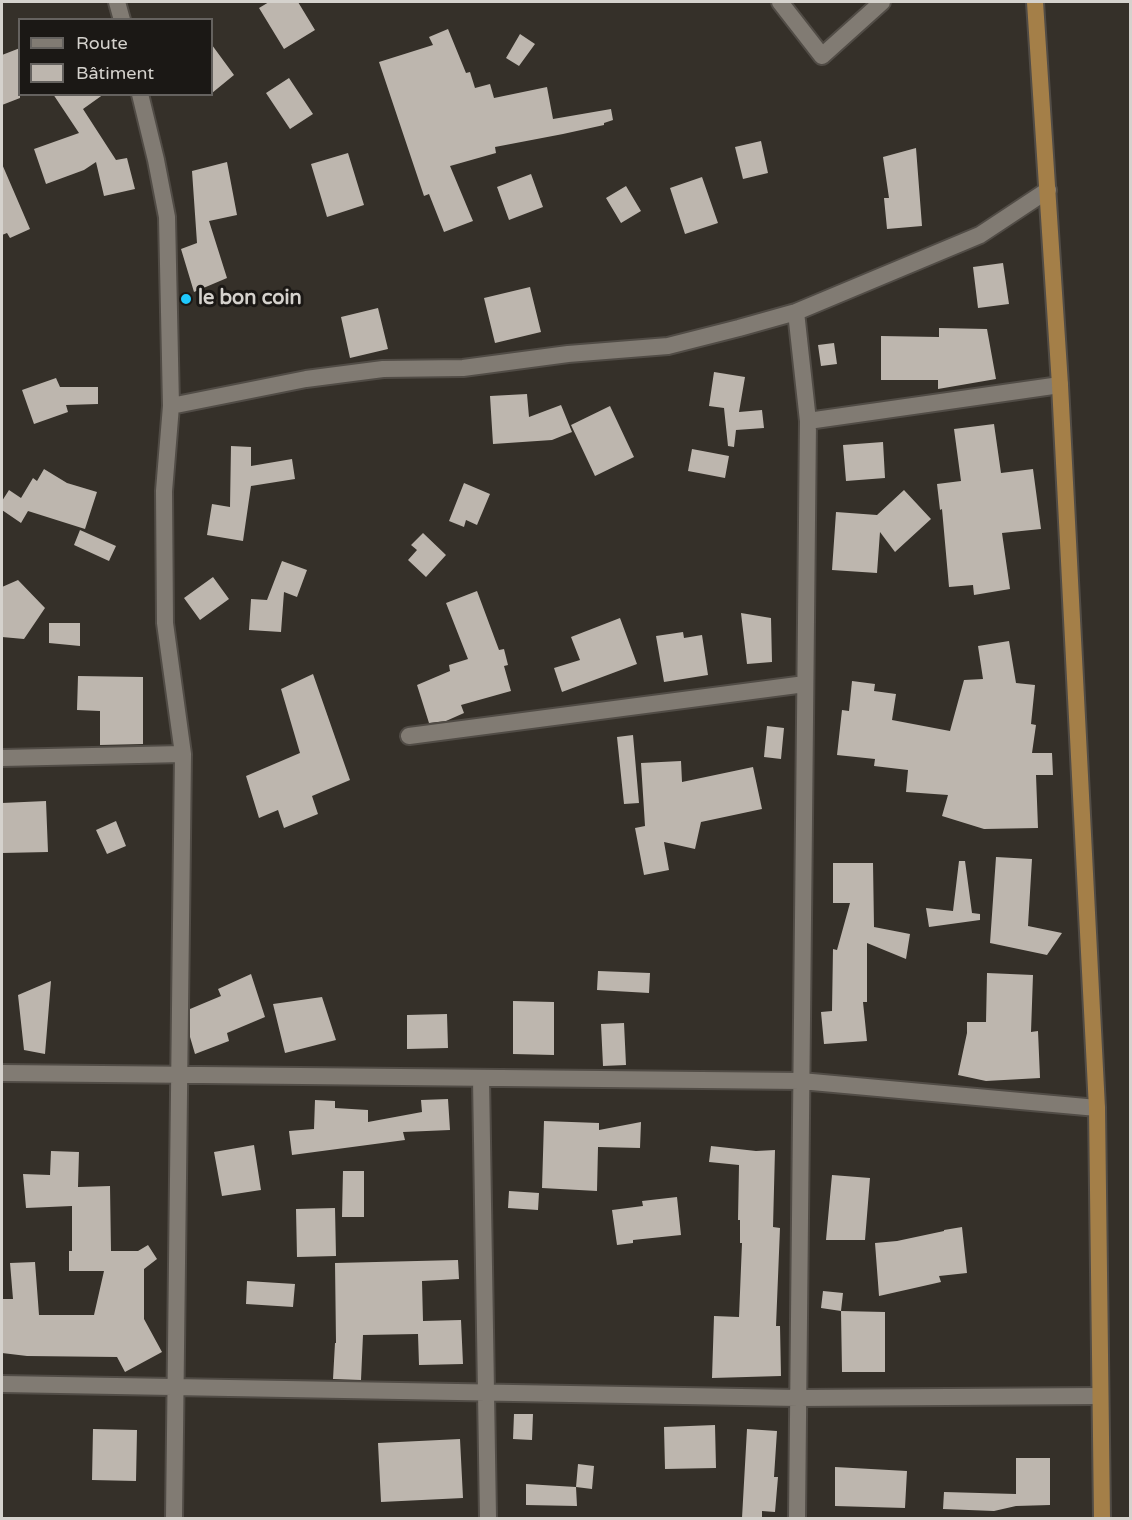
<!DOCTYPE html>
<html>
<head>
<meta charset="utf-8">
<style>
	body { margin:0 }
	#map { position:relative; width:1132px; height:1520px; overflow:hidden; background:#353029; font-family:"Varela Round",sans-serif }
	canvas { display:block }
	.frame { position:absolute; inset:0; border:3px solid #d5d2cd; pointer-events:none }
	.legend { position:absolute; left:18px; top:18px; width:195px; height:78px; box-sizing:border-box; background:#1b1815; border:2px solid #65625f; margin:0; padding:8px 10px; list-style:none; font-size:18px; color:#d5d2cd }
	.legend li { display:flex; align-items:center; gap:12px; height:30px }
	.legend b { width:30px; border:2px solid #65625f }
</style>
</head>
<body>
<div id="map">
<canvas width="1132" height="1520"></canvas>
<div class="frame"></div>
<ul class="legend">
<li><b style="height:8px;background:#817b73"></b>Route</li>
<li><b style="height:16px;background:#bdb6ae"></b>Bâtiment</li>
</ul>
</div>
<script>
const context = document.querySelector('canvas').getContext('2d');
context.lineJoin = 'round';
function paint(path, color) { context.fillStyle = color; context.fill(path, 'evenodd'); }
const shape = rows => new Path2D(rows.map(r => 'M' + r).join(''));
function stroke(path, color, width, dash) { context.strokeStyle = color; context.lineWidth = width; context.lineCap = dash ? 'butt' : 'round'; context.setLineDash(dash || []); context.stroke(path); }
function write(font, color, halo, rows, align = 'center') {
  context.font = font + ' "Varela Round",sans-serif'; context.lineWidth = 6; context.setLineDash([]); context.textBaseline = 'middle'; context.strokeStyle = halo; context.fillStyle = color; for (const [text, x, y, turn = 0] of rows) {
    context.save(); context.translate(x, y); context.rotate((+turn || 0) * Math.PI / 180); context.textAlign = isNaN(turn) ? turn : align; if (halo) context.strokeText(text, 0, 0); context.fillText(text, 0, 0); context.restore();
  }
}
paint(shape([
	[269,2,298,2,315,30,284,49,259,8],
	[448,29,466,73,470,72,475,88,490,84,494,98,547,87,553,119,611,109,613,120,604,123,604,125,563,134,495,147,496,153,450,166,473,221,444,232,429,194,424,196,379,62,433,45,429,37],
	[520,34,535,44,519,66,506,58],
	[212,45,234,75,212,93],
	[20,48,20,98,2,105,2,55],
	[289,78,313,114,290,129,266,93],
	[53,94,104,94,83,109,116,160,127,158,135,189,104,196,96,162,84,170,46,184,34,149,79,133],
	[761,141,768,173,743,179,735,147],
	[916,148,922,226,887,229,884,198,889,198,883,157],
	[348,153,364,205,327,217,311,164],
	[227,162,237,215,209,221,227,278,194,292,181,249,197,243,192,171],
	[2,164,30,229,10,238,7,233,2,235],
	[531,174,543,207,509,220,497,187],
	[702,177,718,223,685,234,670,188],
	[626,186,641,211,621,223,606,198],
	[1003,263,1009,304,978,308,973,267],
	[530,287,541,332,495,343,484,298],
	[378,308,388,349,350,358,341,317],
	[939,328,987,329,996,379,938,389,938,380,881,380,881,336,939,337],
	[834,343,837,364,821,366,818,345],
	[714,372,745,377,739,412,762,410,764,428,736,430,734,447,728,446,724,408,709,406],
	[56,378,60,387,98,387,98,404,66,405,68,412,34,424,22,390],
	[527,394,529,417,561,405,572,432,552,440,493,444,490,396],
	[610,406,634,457,595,476,571,425],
	[994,424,1001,473,1033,469,1041,529,1002,533,1010,589,974,595,973,585,949,587,942,509,940,510,937,484,961,481,954,429],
	[883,442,885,478,846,481,843,445],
	[231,446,251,447,251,466,292,459,295,479,251,486,243,541,207,535,212,504,230,507],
	[692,449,729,456,725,478,688,471],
	[44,469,67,483,97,492,85,529,28,511,21,523,2,510,2,501,9,490,21,498,33,478,37,481],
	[464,483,490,494,477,525,466,520,464,527,449,521],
	[904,490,931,519,895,552,880,532,877,573,832,570,836,512,877,515],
	[80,530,116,546,109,561,74,545],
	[423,533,446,555,426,577,408,560,417,550,411,545],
	[282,561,307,570,297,597,284,592,281,632,249,630,251,599,267,600],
	[213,577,229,599,200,620,184,598],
	[18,580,45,608,24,639,2,637,2,587],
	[477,591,499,650,504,649,508,665,504,666,511,691,461,705,464,713,446,721,429,723,417,685,450,671,449,665,468,659,446,603],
	[741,613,771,618,772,662,747,664],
	[620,618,637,664,562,692,554,668,580,660,571,637],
	[49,623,80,623,80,646,49,643],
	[683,632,684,638,702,635,708,675,664,682,656,636],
	[1009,641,1016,683,1035,685,1031,724,1036,725,1032,753,1052,753,1053,775,1036,775,1038,828,984,829,942,816,948,795,906,792,908,770,874,766,875,759,837,755,842,710,849,711,852,681,875,684,874,691,896,694,892,720,950,731,964,680,983,679,978,646],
	[313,674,350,780,312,796,318,814,284,828,278,810,259,818,246,776,300,753,281,689],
	[78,676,143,677,143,744,100,745,100,711,77,710],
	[767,726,784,728,781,759,764,757],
	[633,735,639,803,624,804,617,737],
	[681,761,682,782,753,767,762,809,701,822,695,849,664,842,669,870,644,875,635,828,645,826,641,763],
	[46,801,48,852,2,853,2,803],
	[116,821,126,846,107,854,96,830],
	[996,857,1032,859,1028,926,1062,933,1047,955,990,943],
	[959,861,965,861,972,913,980,914,980,920,929,927,926,908,953,911],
	[833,863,873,863,874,927,910,934,906,959,867,943,867,1002,863,1002,867,1041,824,1044,821,1012,832,1011,833,949,837,950,850,903,833,903],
	[598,971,650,973,649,993,597,990],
	[987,973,1033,975,1031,1032,1038,1031,1040,1078,986,1081,958,1075,967,1033,967,1022,986,1022],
	[251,974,265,1017,227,1033,229,1041,195,1054,190,1037,190,1009,221,996,218,989],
	[51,981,45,1054,24,1050,18,995],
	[322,997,336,1040,285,1053,273,1004],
	[513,1001,554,1002,554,1055,513,1054],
	[447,1014,448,1048,407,1049,407,1015],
	[624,1023,626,1065,603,1066,601,1024],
	[448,1099,450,1130,403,1132,405,1140,292,1155,289,1131,314,1129,315,1100,335,1101,335,1108,368,1110,368,1122,422,1112,421,1100],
	[544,1121,599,1123,599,1130,641,1122,640,1148,598,1147,597,1191,542,1188],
	[254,1145,261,1190,222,1196,214,1152],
	[711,1146,756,1151,775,1150,773,1227,780,1228,776,1326,780,1326,781,1376,712,1378,714,1316,739,1317,742,1243,740,1243,740,1220,738,1220,739,1165,709,1162],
	[51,1151,79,1152,78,1187,110,1186,111,1251,138,1251,148,1245,157,1259,144,1269,144,1319,162,1352,125,1372,117,1357,27,1356,2,1353,2,1299,13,1299,10,1263,35,1262,39,1315,94,1315,104,1271,69,1271,69,1251,72,1251,72,1206,26,1208,23,1174,50,1175],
	[343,1171,364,1171,364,1217,342,1217],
	[832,1175,870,1178,865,1240,826,1240],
	[509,1191,539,1193,538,1210,508,1208],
	[677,1197,681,1235,633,1240,633,1243,617,1245,612,1210,643,1206,642,1201],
	[335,1208,336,1256,297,1257,296,1209],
	[962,1227,967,1273,939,1276,941,1282,879,1296,875,1243,897,1241,944,1231,944,1230],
	[458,1260,459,1279,422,1281,423,1321,461,1320,463,1364,419,1365,418,1334,363,1335,361,1380,333,1379,335,1343,336,1343,335,1263],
	[247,1281,295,1284,293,1307,246,1304],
	[823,1291,843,1293,841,1311,821,1308],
	[841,1311,885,1312,885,1372,842,1372],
	[514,1414,533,1414,532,1440,513,1439],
	[715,1425,716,1468,665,1469,664,1427],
	[93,1429,137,1430,136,1481,92,1480],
	[747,1429,777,1431,774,1477,778,1477,775,1512,762,1511,762,1518,742,1518],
	[460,1439,463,1498,381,1502,378,1443],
	[1016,1458,1050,1458,1050,1505,1016,1506,994,1511,943,1509,944,1492,1016,1494],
	[578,1464,594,1466,592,1489,576,1487],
	[835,1467,907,1471,905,1508,835,1506],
	[526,1484,576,1487,577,1506,526,1505]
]), '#bdb6ae');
const minor = shape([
	[117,2,122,20],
	[780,2,822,56,882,2],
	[140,94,156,160,167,217,171,406,164,491,165,623,183,754,174,1518],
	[796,312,808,421],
	[171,406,306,379,383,369,463,368,568,354,668,346,739,328,796,312,980,235,1048,190],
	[409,736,805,684],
	[2,758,183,754],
	[2,1073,801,1081,1097,1108],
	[481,1078,488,1518],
	[2,1384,798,1398,1099,1396],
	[797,1518,808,421,1060,385]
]);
const trunk = shape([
	[1035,2,1060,385,1097,1108,1102,1518]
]);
stroke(minor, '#514c46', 20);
stroke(trunk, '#514c46', 20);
stroke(minor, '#817b73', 16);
stroke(trunk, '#a47f48', 16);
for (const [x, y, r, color] of [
	[186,299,6,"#1fc9fd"]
]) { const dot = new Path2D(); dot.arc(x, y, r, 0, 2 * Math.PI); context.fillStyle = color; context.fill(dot); stroke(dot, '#1b1815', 2); }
write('bold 20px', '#d5d2cd', '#1b1815', [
	["le bon coin",198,299]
], 'left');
</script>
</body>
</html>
